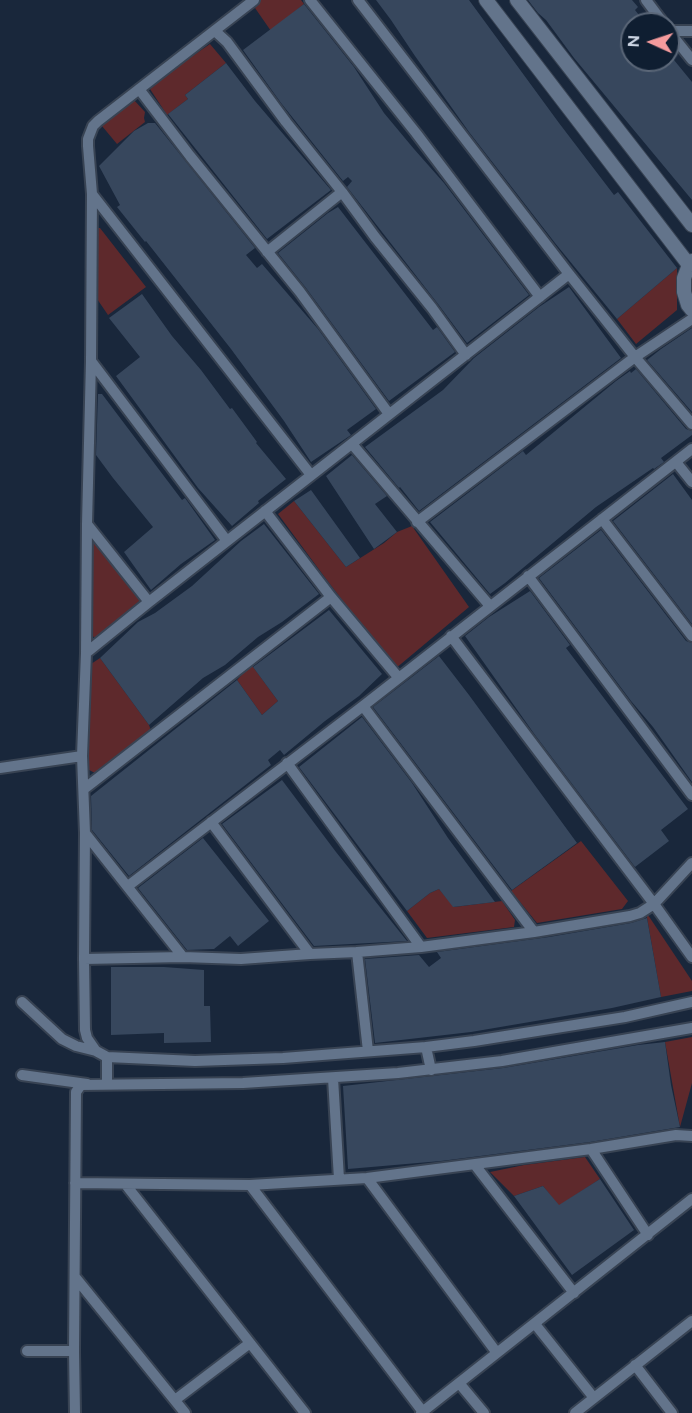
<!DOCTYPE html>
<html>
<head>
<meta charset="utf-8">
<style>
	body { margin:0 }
	#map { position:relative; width:692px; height:1413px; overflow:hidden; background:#19273b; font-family:Figtree,sans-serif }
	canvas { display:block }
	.north { position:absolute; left:620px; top:12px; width:60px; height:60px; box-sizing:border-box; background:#0f1e31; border:2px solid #5b6778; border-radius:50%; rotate:273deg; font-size:16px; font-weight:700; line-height:24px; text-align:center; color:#ccd5e3 }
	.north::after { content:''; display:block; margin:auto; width:21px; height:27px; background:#f59b9d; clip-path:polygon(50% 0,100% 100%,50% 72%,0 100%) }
</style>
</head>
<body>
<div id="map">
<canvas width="692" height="1413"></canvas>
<div class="north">N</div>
</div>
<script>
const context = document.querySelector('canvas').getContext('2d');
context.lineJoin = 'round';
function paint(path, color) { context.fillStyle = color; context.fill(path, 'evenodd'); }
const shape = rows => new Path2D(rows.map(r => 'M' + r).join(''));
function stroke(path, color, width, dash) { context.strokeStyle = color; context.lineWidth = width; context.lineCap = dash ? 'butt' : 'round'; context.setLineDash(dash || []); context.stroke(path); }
paint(shape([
	[261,0,301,0,304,4,271,31,255,8],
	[210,44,226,63,185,95,188,99,167,115,150,89,179,65],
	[134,100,145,112,144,118,145,122,117,144,102,126,111,115,122,107],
	[95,228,100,228,146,287,108,315,93,293],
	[677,268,677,310,636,344,617,319],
	[294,501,346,567,384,543,397,532,412,526,469,607,395,669,326,579,278,514],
	[96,542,142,599,95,638,88,632,90,545],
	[100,658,149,725,151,731,95,773,87,769,88,702,91,664],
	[251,664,278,701,262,715,237,680],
	[581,841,628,901,622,909,537,923,511,891],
	[439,889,454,907,502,901,515,920,514,927,427,938,407,911,430,893],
	[646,912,692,981,692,991,661,997],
	[692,1037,692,1083,680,1127,665,1042],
	[585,1157,600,1179,559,1206,543,1186,514,1196,490,1172,524,1165]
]), '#5e292c');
paint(shape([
	[376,0,469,0,559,123,614,195,618,192,677,268,617,319,555,243,469,132,415,56,391,20],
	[528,0,632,0,638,7,635,10,646,24,632,24,632,60,674,60,692,82,692,200,574,58,546,20,538,13],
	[304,4,354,67,384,113,414,149,444,183,529,295,467,343,438,304,347,187,352,181,348,177,343,181,281,103,243,50],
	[226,63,255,101,331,190,267,239,168,114,188,99,185,95],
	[148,123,155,123,255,248,246,255,257,268,262,264,318,329,376,409,347,430,351,435,311,462,284,421,231,349,146,241,145,242,117,207,120,205,99,166,134,131],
	[338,207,433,330,437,327,455,352,389,401,306,288,278,253,328,213],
	[569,287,621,358,419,511,400,487,399,488,365,447,443,390,474,358,539,307],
	[142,294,172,336,201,370,230,409,232,408,257,442,256,443,286,479,258,501,259,503,232,526,198,488,116,376,140,357,109,318],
	[692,328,692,412,647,360,661,349],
	[636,369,686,429,692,431,692,435,661,458,664,462,654,469,653,468,596,507,505,583,490,594,430,522,523,451,526,455,616,381,630,371,631,373],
	[98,394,102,394,182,500,185,498,215,540,181,564,151,590,124,552,153,527,113,478,96,455],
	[352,455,387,496,375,504,397,532,374,549,326,476],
	[673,474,692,500,692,624,613,521],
	[311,490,360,558,346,567,294,501],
	[264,524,319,594,282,622,258,637,225,665,203,678,149,725,100,658,138,622,155,613,192,586,241,541],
	[601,530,686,641,692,643,692,782,653,727,631,701,539,578],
	[530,591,570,645,566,648,688,809,661,830,669,841,635,867,535,735,465,636,489,617],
	[329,610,382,674,359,696,325,721,284,755,280,750,268,760,271,765,129,876,92,830,91,796,237,680,262,715,278,701,253,667],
	[439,656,469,695,577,843,512,890,373,707],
	[362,717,412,783,448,838,495,902,453,907,439,889,430,893,407,911,299,767],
	[282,780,336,852,407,941,314,946,222,824],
	[203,838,269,921,238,946,230,936,214,949,187,950,138,888],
	[647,918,661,997,612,1008,471,1032,375,1043,365,959,419,955,429,967,441,958,437,952,549,937,631,923],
	[111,967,164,967,204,970,204,1006,210,1006,211,1042,164,1043,164,1033,111,1035],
	[665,1042,671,1085,680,1127,590,1142,441,1161,348,1169,343,1086,503,1068,638,1045],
	[600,1179,634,1230,572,1275,514,1196,543,1186,559,1205]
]), '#37475d');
const street = shape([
	[254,0,98,121,93,126,88,139,88,146,92,194,91,361,87,524,86,653,82,756,85,833,84,959,85,1030,87,1038,96,1051,107,1057,195,1061,283,1058,426,1047,474,1041,625,1017,692,1002],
	[310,0,416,133,540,297],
	[358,0,569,274,635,357,692,424],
	[646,0,664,24],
	[668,30,692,60],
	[215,31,227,42,286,122,342,192,375,237,432,308,466,355],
	[669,31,692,31],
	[139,89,190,156,300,292,389,414],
	[92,194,311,475],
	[267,252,342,192],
	[91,361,227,541],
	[352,444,490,606],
	[676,462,692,482],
	[265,511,331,597,398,677],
	[602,519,692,636],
	[417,522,635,357,692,319],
	[87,524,149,602],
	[528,576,692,795],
	[451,636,654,904,692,957],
	[86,653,149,602,569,274],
	[363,706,534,932],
	[287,763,421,947],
	[0,768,82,756],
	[84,789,331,597],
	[211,822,310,954],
	[85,833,183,957],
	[128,886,363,706,692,449],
	[357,952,368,1051],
	[84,959,183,957,241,959,310,954,357,952,421,947,534,932,630,916,640,913,654,904,692,863],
	[22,1002,62,1039,76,1046,96,1051],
	[426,1047,431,1070],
	[22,1075,87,1084],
	[333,1078,339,1179],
	[107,1084,107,1057],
	[591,1149,648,1235],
	[475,1165,574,1293],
	[367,1178,497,1353],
	[75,1183,250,1185,367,1178,591,1149,676,1135,692,1136],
	[126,1185,305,1413],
	[250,1185,423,1412],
	[75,1277,185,1413],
	[535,1324,594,1398],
	[27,1351,74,1351],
	[635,1365,672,1413],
	[459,1383,484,1413],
	[175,1400,250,1343],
	[75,1413,74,1351,76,1092,81,1085,243,1083,398,1073,502,1061,692,1028],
	[421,1413,692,1199],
	[575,1413,692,1321]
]);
const secondary = shape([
	[486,0,689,265],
	[517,0,692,225],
	[692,261,689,265,684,278,684,292,688,305,692,310]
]);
stroke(street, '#384353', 14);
stroke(secondary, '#384353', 16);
stroke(street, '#63748b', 10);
stroke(secondary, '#63748b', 14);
</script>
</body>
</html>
